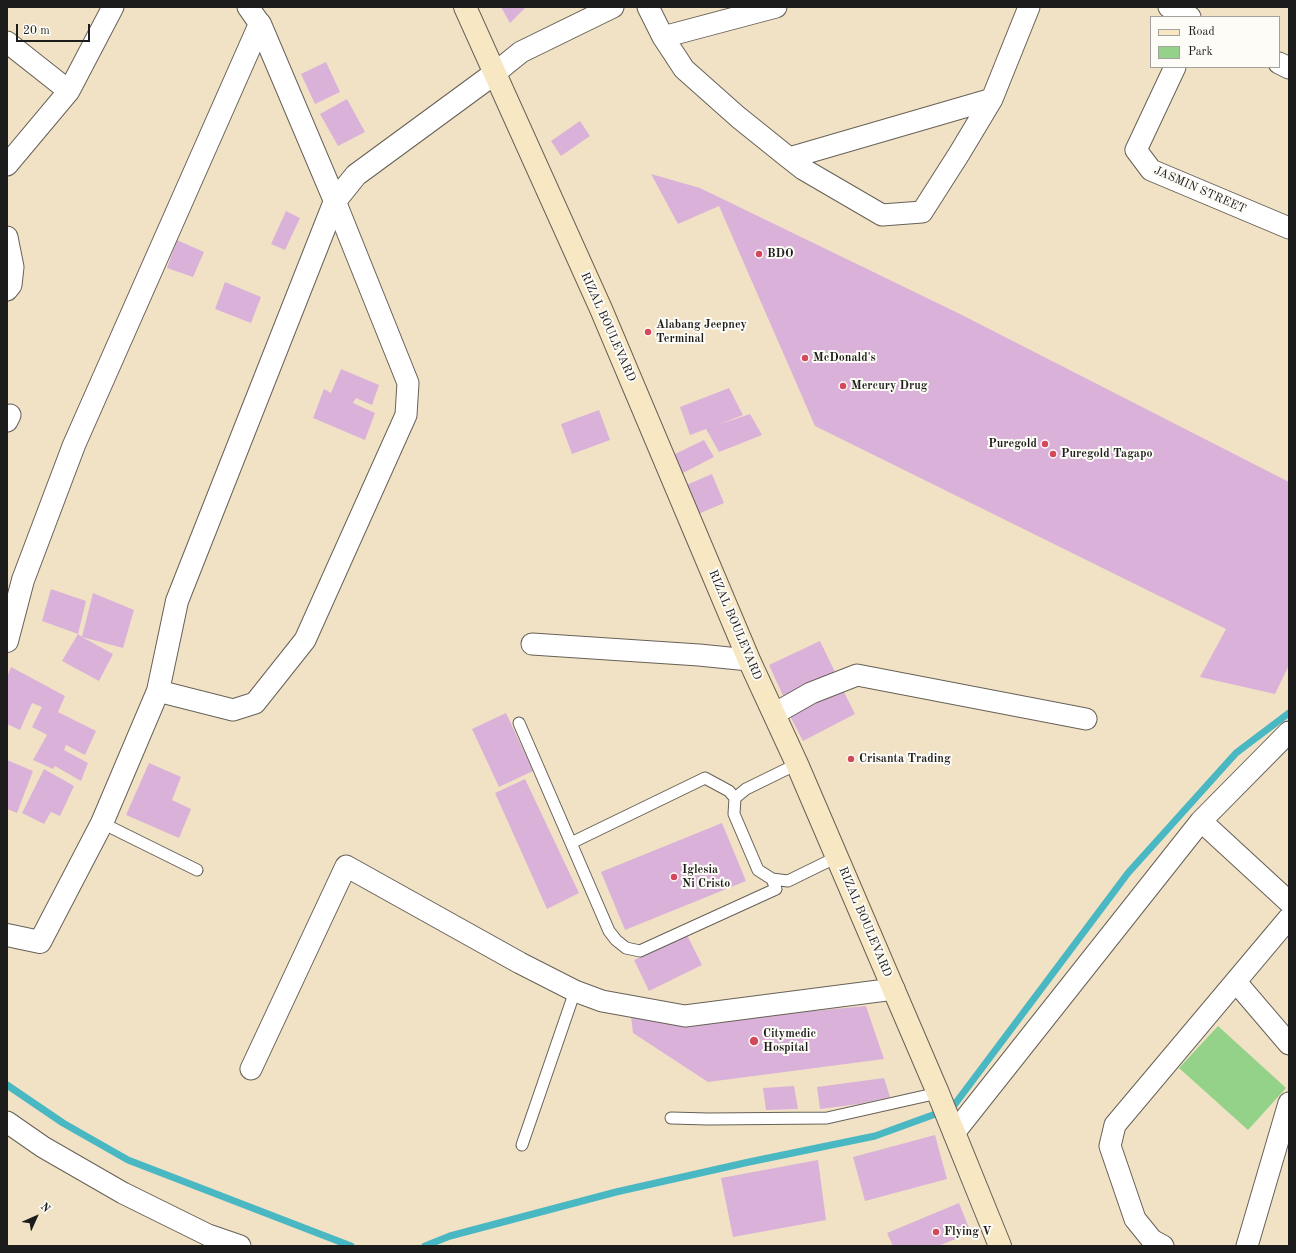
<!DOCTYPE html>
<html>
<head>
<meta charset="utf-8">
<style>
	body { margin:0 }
	#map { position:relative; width:1296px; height:1253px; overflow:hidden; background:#f1e2c5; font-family:"Old Standard TT",serif }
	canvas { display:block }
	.frame { position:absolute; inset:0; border:8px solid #1c1c1c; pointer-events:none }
	.legend { position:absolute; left:1150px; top:16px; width:130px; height:52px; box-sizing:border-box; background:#fdfcf7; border:1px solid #a3a29f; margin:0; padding:5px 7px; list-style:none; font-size:12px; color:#1c1c1c }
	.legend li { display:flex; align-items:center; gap:8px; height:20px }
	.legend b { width:20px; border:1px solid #a3a29f }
	.north { position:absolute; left:16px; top:1197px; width:40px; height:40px; -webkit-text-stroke:3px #fdfcf7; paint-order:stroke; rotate:45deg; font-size:11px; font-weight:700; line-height:16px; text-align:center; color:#1c1c1c }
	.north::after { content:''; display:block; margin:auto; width:14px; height:18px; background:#1c1c1c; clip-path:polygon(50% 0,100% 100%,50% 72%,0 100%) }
	.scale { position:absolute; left:16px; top:24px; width:74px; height:18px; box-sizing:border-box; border:2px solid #1c1c1c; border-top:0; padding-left:5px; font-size:12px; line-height:14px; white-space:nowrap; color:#1c1c1c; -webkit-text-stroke:3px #fdfcf7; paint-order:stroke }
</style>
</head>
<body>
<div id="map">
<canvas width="1296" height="1253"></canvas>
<div class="frame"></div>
<ul class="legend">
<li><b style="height:5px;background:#f8e7c3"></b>Road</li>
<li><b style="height:11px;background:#93d288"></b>Park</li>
</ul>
<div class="north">N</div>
<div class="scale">20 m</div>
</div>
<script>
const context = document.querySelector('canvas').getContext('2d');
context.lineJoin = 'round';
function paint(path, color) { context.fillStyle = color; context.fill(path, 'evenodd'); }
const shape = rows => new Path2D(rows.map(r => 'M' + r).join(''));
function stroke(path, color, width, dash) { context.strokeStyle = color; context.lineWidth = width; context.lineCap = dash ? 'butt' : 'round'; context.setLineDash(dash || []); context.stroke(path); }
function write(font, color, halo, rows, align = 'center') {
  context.font = font + ' "Old Standard TT",serif'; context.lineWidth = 4; context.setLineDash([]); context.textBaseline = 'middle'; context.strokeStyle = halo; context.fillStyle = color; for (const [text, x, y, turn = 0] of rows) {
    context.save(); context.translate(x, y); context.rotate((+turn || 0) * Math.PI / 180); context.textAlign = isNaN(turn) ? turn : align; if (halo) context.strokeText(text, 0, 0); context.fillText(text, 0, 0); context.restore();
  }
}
paint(shape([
	[1218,1026,1286,1088,1248,1130,1179,1068]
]), '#93d288');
stroke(shape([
	[7,1085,63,1123,128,1160,351,1246],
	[425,1246,450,1236,616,1192,749,1162,875,1136,952,1108,1128,873,1236,753,1289,713]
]), '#4ab8c3', 7);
paint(shape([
	[501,7,526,7,510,23],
	[326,62,340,92,315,104,301,74],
	[347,99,365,132,338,146,320,114],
	[580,121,590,136,561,156,551,141],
	[651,174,700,188,958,313,1289,482,1289,665,1275,694,1200,677,1226,629,815,426,719,206,678,224],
	[286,211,300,218,285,250,271,244],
	[177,240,204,252,193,277,167,268],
	[225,282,261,297,251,323,215,309],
	[341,369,379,385,372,405,356,398,353,403,375,413,365,440,313,418,324,389,331,393],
	[729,388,743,415,717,425,750,414,762,435,719,452,706,429,690,435,680,407],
	[599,410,610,440,572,454,561,424],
	[704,440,714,457,683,473,673,455],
	[712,474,724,503,696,515,684,486],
	[51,589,86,601,78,634,42,621],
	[93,593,134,610,123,648,82,637,113,654,99,681,62,661,78,634,82,637],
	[820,641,837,676,785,700,769,665],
	[11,667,65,696,58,712,96,731,85,755,66,745,64,750,88,763,81,781,55,766,53,769,33,760,47,735,32,727,42,707,32,703,20,730,7,724,7,677],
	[842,688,855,714,803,741,789,714],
	[506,713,533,771,499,787,472,729],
	[7,760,33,771,17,813,7,809],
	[149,763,181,777,172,800,191,809,179,838,126,815],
	[44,769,74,786,60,816,51,812,44,824,22,813],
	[525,779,579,893,547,909,495,793],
	[722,823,746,881,625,930,601,872],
	[687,935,702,965,649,991,634,960],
	[866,1006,884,1059,708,1082,633,1033,631,1016,684,1023],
	[884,1078,890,1097,859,1104,820,1109,817,1087],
	[794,1086,798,1109,766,1110,763,1088],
	[935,1135,947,1179,865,1201,853,1157],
	[818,1160,826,1220,733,1237,721,1178],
	[959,1203,971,1233,938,1246,893,1246,887,1233]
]), '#dab2d9');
const service = shape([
	[519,723,571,843],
	[797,764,746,789,735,798,734,814,758,870,772,879,788,881,837,857],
	[735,798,729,791,705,778,571,843,609,931,616,940,626,948,640,951,776,889,772,879],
	[102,823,197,870],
	[671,1118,708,1119,827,1118,938,1093],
	[522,1145,575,991]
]);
const minor = shape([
	[248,7,260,24],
	[648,7,663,37,776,7],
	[1169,7,1190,17],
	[663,37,684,69,738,117,789,158,992,99,1029,7],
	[7,42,69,91],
	[1279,63,1289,68],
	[1175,67,1136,150,1151,170,1289,228],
	[495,73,521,52,613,7],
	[789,158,803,169,882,215,922,212,959,154,992,99],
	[7,165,69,91,113,7],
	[7,237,13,267,11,285,7,290],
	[7,421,10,415],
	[532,644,699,655,749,660],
	[158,691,233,710,255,703,305,640,406,415,408,383,335,201],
	[774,714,811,693,857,675,1086,719],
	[1201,821,1289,902],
	[1236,982,1289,1044],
	[251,1069,346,866,520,963,575,991,602,1001,685,1016,894,989],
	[7,1122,43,1147,123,1193,208,1235,240,1246],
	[954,1133,1201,821,1289,732],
	[1163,1246,1152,1240,1135,1219,1110,1146,1115,1125,1289,918],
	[1247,1246,1289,1103]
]);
const tertiary = shape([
	[260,24,335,201],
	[7,641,23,580,74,445,260,24],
	[7,935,40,942,102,823,158,691,177,601,335,201,356,175,495,73]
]);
const secondary = shape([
	[465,7,601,309,749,660,797,764,938,1093,1000,1246]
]);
stroke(service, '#676157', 13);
stroke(minor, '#676157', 23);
stroke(tertiary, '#676157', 24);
stroke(secondary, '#676157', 24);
stroke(service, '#fff', 11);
stroke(minor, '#fff', 21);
stroke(tertiary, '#fff', 22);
stroke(secondary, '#f8e7c3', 22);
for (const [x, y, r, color] of [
	[759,254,4,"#d1495b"],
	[648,332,4,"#d1495b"],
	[805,358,4,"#d1495b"],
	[843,386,4,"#d1495b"],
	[1045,444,4,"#d1495b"],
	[1053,454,4,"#d1495b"],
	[851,759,4,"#d1495b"],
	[674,877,4,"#d1495b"],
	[754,1041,5,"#d1495b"],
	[936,1232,4,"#d1495b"]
]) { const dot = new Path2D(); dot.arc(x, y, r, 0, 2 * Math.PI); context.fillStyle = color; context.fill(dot); stroke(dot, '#fdfcf7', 1.5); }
write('12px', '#1c1c1c', '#fdfcf7', [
	["JASMIN STREET",1200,190,24],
	["RIZAL BOULEVARD",608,327,66],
	["RIZAL BOULEVARD",735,625,67],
	["RIZAL BOULEVARD",865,922,67]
]);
write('bold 12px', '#1c1c1c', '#fdfcf7', [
	["BDO",767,254],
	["Alabang Jeepney",656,325],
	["Terminal",656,339],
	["McDonald's",813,358],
	["Mercury Drug",851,386],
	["Puregold",1037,444,"right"],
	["Puregold Tagapo",1061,454],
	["Crisanta Trading",859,759],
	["Iglesia",682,870],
	["Ni Cristo",682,884],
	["Citymedic",763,1034],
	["Hospital",763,1048],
	["Flying V",944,1232]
], 'left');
</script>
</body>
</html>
